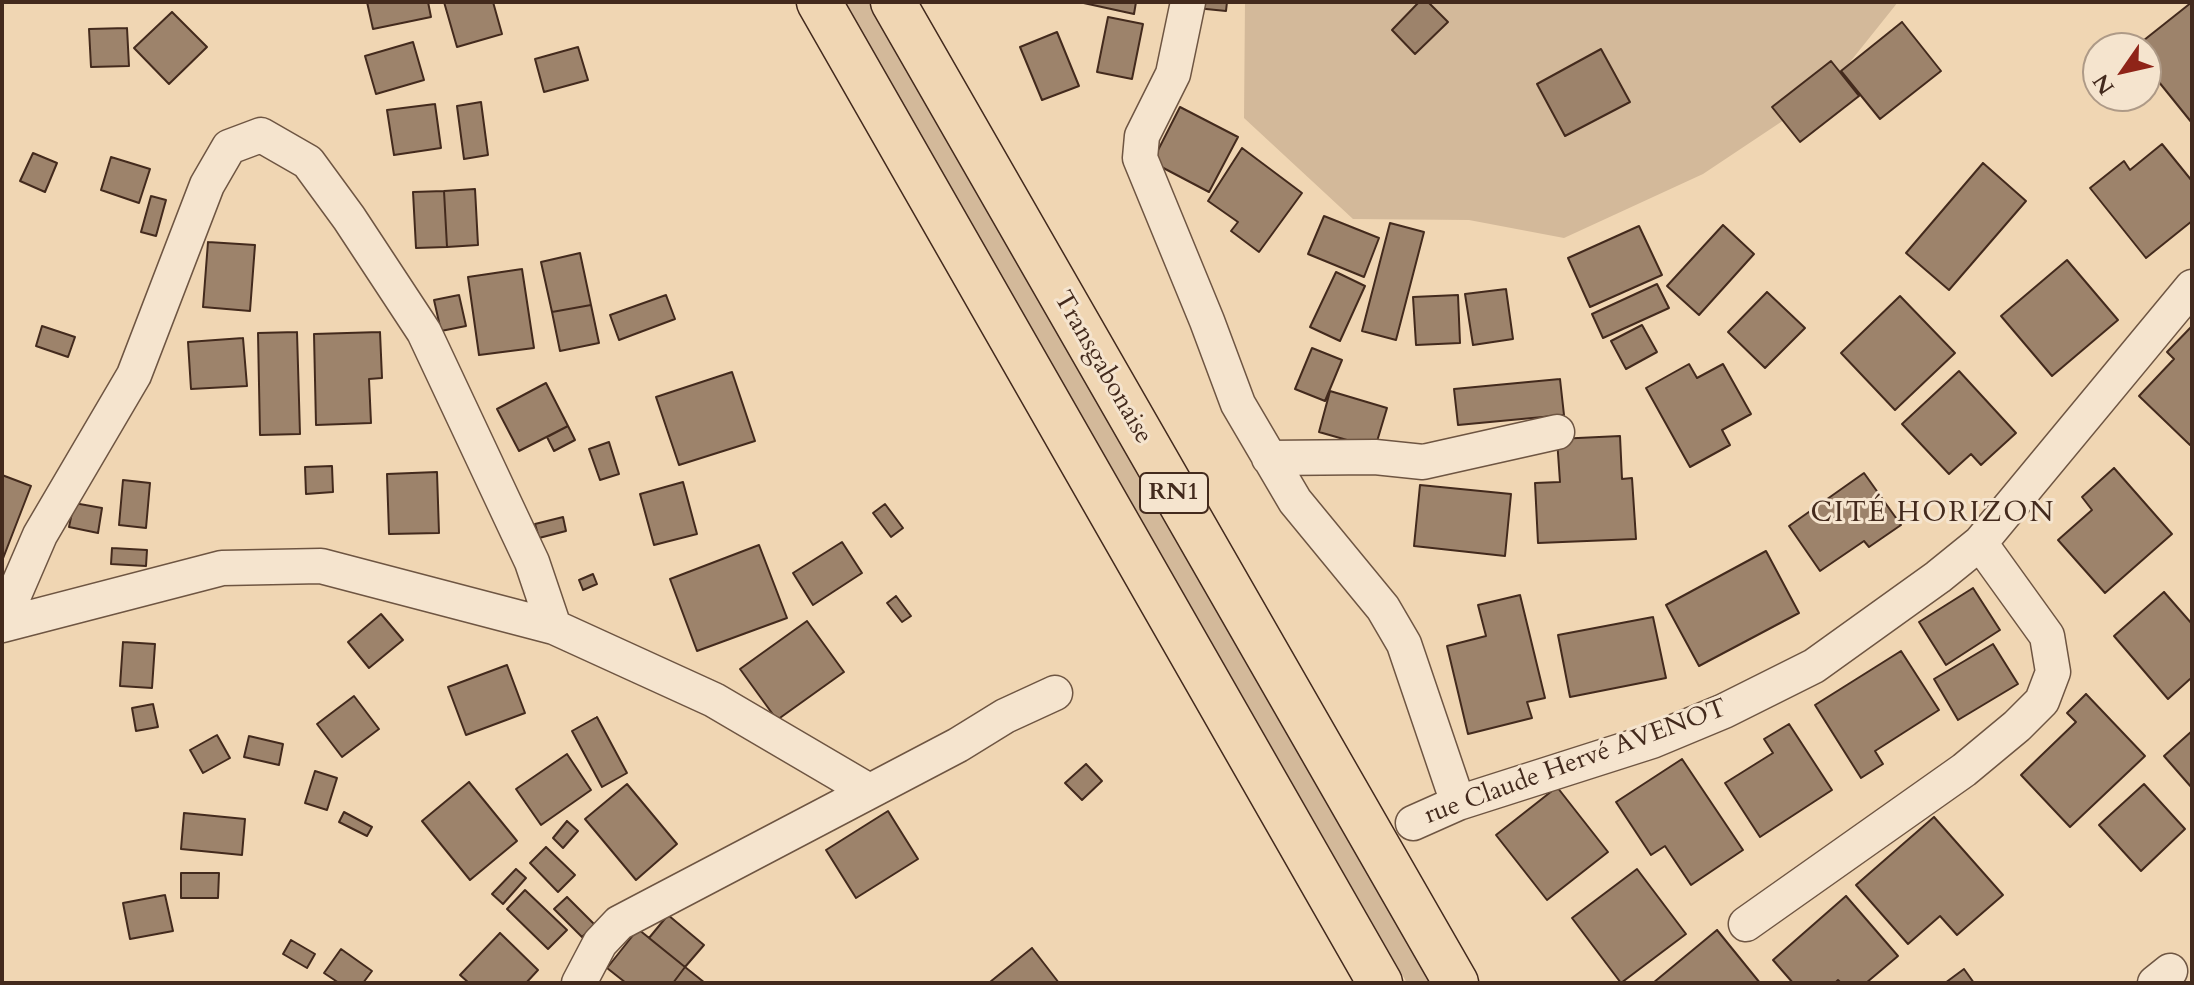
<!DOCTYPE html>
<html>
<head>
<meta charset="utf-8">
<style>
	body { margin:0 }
	#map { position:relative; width:2194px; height:985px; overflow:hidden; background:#f0d6b3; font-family:Cardo,serif }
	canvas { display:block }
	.frame { position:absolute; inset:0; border:4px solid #432a1d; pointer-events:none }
	.north { position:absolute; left:2082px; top:32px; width:80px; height:80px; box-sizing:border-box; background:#f5e4ce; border:2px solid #ae9a87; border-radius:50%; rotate:236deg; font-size:22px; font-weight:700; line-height:32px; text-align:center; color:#432a1d }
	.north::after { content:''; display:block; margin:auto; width:28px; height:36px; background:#8f2418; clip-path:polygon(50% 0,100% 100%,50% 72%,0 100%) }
</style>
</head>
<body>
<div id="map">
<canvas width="2194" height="985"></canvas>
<div class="frame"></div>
<div class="north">N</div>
</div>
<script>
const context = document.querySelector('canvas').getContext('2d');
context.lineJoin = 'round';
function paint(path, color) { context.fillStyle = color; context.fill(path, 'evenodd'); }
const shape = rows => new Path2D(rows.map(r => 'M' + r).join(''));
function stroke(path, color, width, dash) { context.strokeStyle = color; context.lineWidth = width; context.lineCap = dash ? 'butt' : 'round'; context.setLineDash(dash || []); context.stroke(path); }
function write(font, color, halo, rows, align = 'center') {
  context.font = font + ' Cardo,serif'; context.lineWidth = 6; context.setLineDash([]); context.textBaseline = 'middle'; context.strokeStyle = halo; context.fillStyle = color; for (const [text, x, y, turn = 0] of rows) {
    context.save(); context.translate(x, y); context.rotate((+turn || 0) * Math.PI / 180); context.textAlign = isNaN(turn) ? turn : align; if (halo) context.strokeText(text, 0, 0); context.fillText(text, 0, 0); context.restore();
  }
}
paint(shape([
	[845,2,868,2,1431,983,1407,983],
	[1245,2,1898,2,1826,92,1703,174,1564,238,1469,220,1353,219,1244,118]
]), '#d3b99a');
const building = shape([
	[367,2,428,2,431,17,373,29,367,2],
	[444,2,493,2,502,34,457,47,444,2],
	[1079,2,1136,2,1134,14,1079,2],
	[1197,2,1227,2,1226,11,1196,8,1197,2],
	[1419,2,1428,2,1448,22,1415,54,1392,30,1419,2],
	[2192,2,2192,123,2146,66,2146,48,2134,48,2192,2],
	[172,12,207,47,169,84,134,48,172,12],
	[1108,17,1143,24,1132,79,1097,72,1108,17],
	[1902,22,1941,71,1880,119,1841,71,1902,22],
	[127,28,129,66,91,67,89,29,127,28],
	[1057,32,1079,86,1042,100,1020,47,1057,32],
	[413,42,424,80,376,94,365,56,413,42],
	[578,47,588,80,544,92,535,59,578,47],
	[1601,49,1630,102,1565,136,1537,84,1601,49],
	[1831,61,1859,96,1800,142,1772,107,1831,61],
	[481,102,488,155,464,159,457,106,481,102],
	[435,104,441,148,394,155,387,110,435,104],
	[1180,107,1238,137,1209,192,1152,162,1180,107],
	[2162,144,2192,181,2192,221,2146,258,2090,188,2124,161,2130,170,2162,144],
	[1242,148,1302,193,1259,252,1231,231,1238,222,1208,201,1242,148],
	[33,153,57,163,45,192,20,181,33,153],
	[111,157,150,169,139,203,101,190,111,157],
	[1983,163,2026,201,1949,290,1906,253,1983,163],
	[475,189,478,245,447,247,444,191,475,189],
	[444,191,447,247,416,248,413,192,444,191],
	[151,196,166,200,156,236,141,232,151,196],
	[1324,216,1379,238,1364,277,1308,254,1324,216],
	[1390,223,1424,232,1396,340,1362,331,1390,223],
	[1723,225,1754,254,1699,315,1667,286,1723,225],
	[1639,226,1662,275,1590,307,1568,258,1639,226],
	[208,242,255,245,250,311,203,307,208,242],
	[580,253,591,305,552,312,541,262,580,253],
	[2067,260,2118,320,2052,376,2001,316,2067,260],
	[522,269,534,348,479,355,468,277,522,269],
	[1336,272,1365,286,1340,341,1310,327,1336,272],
	[1657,284,1669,308,1603,338,1592,314,1657,284],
	[1506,289,1513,339,1473,345,1465,294,1506,289],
	[1767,292,1805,328,1765,368,1728,332,1767,292],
	[459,295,466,326,441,331,434,300,459,295],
	[666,295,675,319,619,340,610,315,666,295],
	[1458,295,1460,343,1416,345,1413,297,1458,295],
	[1900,296,1955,353,1895,410,1841,353,1900,296],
	[591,305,599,343,560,351,552,312,591,305],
	[1642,325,1657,352,1626,369,1611,341,1642,325],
	[42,326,75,337,68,357,36,346,42,326],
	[2192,326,2192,443,2190,445,2139,396,2174,359,2167,352,2192,326],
	[297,332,300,434,260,435,258,333,297,332],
	[380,332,382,378,369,379,371,423,316,425,314,334,380,332],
	[243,338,247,386,191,389,188,342,243,338],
	[1312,348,1342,360,1325,401,1295,389,1312,348],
	[1689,364,1697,378,1723,364,1751,414,1722,430,1730,445,1690,467,1646,388,1689,364],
	[1959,371,2016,433,1981,465,1971,454,1949,474,1902,424,1959,371],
	[732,372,755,441,679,465,656,397,732,372],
	[1560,379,1564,415,1458,425,1454,389,1560,379],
	[546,383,568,426,519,451,497,409,546,383],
	[1330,391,1387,408,1375,448,1319,432,1330,391],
	[568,426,575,440,554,451,547,437,568,426],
	[1620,436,1622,479,1632,478,1636,539,1538,543,1535,483,1560,482,1557,439,1620,436],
	[609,442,619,474,600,480,589,449,609,442],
	[332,466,333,492,306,494,305,467,332,466],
	[2114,468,2172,534,2105,593,2058,540,2092,510,2082,497,2114,468],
	[437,472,439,533,389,534,387,474,437,472],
	[1864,473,1901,525,1869,547,1864,541,1820,571,1789,526,1864,473],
	[2,475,31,486,2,561,2,475],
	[123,480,150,483,146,528,119,525,123,480],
	[683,482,697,534,654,545,640,494,683,482],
	[1420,485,1511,494,1505,556,1414,546,1420,485],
	[74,503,102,508,98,533,69,527,74,503],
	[885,504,903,528,891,537,873,513,885,504],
	[563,517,566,531,539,538,535,524,563,517],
	[842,542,862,573,813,605,793,573,842,542],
	[759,545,787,618,697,651,670,579,759,545],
	[112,548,147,550,146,566,111,564,112,548],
	[1766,551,1799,613,1699,666,1666,605,1766,551],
	[593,574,597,584,583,590,579,580,593,574],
	[1973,588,2000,630,1946,665,1919,622,1973,588],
	[2164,592,2192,624,2192,681,2190,679,2168,699,2114,636,2164,592],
	[1520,595,1545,698,1527,702,1532,718,1468,734,1447,646,1486,636,1478,605,1520,595],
	[896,596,911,616,902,622,887,603,896,596],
	[381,614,403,640,369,668,348,642,381,614],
	[1653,617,1666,678,1570,697,1558,635,1653,617],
	[807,621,844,672,777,720,740,669,807,621],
	[123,642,155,644,152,688,120,686,123,642],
	[1993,644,2018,684,1958,720,1934,679,1993,644],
	[1901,651,1939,710,1875,751,1883,764,1861,778,1815,705,1901,651],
	[507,665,525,713,466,735,448,687,507,665],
	[2086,694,2145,756,2070,827,2021,775,2076,722,2067,713,2086,694],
	[354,696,379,729,342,757,317,724,354,696],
	[153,704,158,727,136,731,132,708,153,704],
	[597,717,627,773,602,787,572,731,597,717],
	[1789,724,1832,790,1760,837,1725,783,1773,753,1764,739,1789,724],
	[2192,731,2192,788,2164,756,2192,731],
	[217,735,230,758,203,773,190,750,217,735],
	[249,736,283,744,279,765,244,757,249,736],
	[567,754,591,790,541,825,516,789,567,754],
	[1682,759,1743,850,1691,885,1665,846,1651,855,1616,802,1682,759],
	[1086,764,1102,781,1082,800,1065,783,1086,764],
	[315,771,337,778,327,810,305,803,315,771],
	[469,782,517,841,470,880,422,821,469,782],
	[627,784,677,844,636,880,585,819,627,784],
	[2144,784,2185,829,2141,871,2099,825,2144,784],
	[1557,787,1608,852,1547,900,1496,835,1557,787],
	[888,811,918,859,856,898,826,850,888,811],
	[344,812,372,827,367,836,339,822,344,812],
	[184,813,245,819,242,855,181,849,184,813],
	[1934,817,2003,895,1957,935,1940,916,1908,944,1856,885,1934,817],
	[567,821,578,831,563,848,553,838,567,821],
	[546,847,575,875,558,892,530,863,546,847],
	[516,869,526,878,503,904,492,894,516,869],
	[1637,869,1686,934,1621,983,1572,918,1637,869],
	[181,873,219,873,218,898,181,898,181,873],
	[525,890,567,930,548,949,507,909,525,890],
	[165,895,173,931,130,939,123,903,165,895],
	[1846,896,1898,956,1866,983,1841,983,1838,980,1835,983,1793,983,1773,960,1846,896],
	[567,897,595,925,582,937,554,909,567,897],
	[668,915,704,945,685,967,649,938,668,915],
	[638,929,685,967,673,983,626,983,607,968,638,929],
	[1717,930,1760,983,1653,983,1717,930],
	[500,933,538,970,526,983,469,983,460,975,500,933],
	[291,940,315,954,307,968,283,954,291,940],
	[1032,948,1059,983,991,983,990,982,1032,948],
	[341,949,372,971,363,983,339,983,324,973,341,949],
	[685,967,705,983,673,983,685,967],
	[1964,969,1974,983,1945,983,1964,969]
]);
paint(building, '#9d836b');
stroke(building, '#432a1d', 2);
const minor = shape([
	[1188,2,1173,74,1142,136,1140,158,1207,321,1238,404,1295,501,1383,608,1404,644,1458,803],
	[1269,458,1375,457,1423,462,1557,432],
	[2,623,40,535,134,375,207,185,229,147,261,135,308,162,349,218,424,332,532,562,554,627,714,700,869,791],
	[2,625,222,568,321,566,554,627],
	[1413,823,1458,803,1652,741,1724,711,1814,666,1938,577,1980,543,2192,287],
	[1746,924,1964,770,2017,726,2042,701,2053,672,2047,636,1980,543],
	[579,983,600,943,619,923,958,745,1005,716,1055,693],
	[2155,983,2170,971]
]);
const highway = shape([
	[819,2,1380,983],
	[893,2,1456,983]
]);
stroke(minor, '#6e5542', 37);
stroke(highway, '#432a1d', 47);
stroke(minor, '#f5e4ce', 34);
stroke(highway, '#f0d6b3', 44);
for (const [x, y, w] of [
	[1174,493,68]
]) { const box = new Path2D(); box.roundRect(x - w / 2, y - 20, w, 40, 6); context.fillStyle = '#f5e4ce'; context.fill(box); stroke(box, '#432a1d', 2); }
write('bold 24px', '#432a1d', null, [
	["RN1",1174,493]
]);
write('26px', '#432a1d', '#f5e4ce', [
	["Transgabonaise",1102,368,60],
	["rue Claude Hervé AVENOT",1576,763,-20]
]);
context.letterSpacing = '2px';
write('28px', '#432a1d', '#f5e4ce', [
	["CITÉ HORIZON",1933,515]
]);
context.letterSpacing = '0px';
</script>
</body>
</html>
